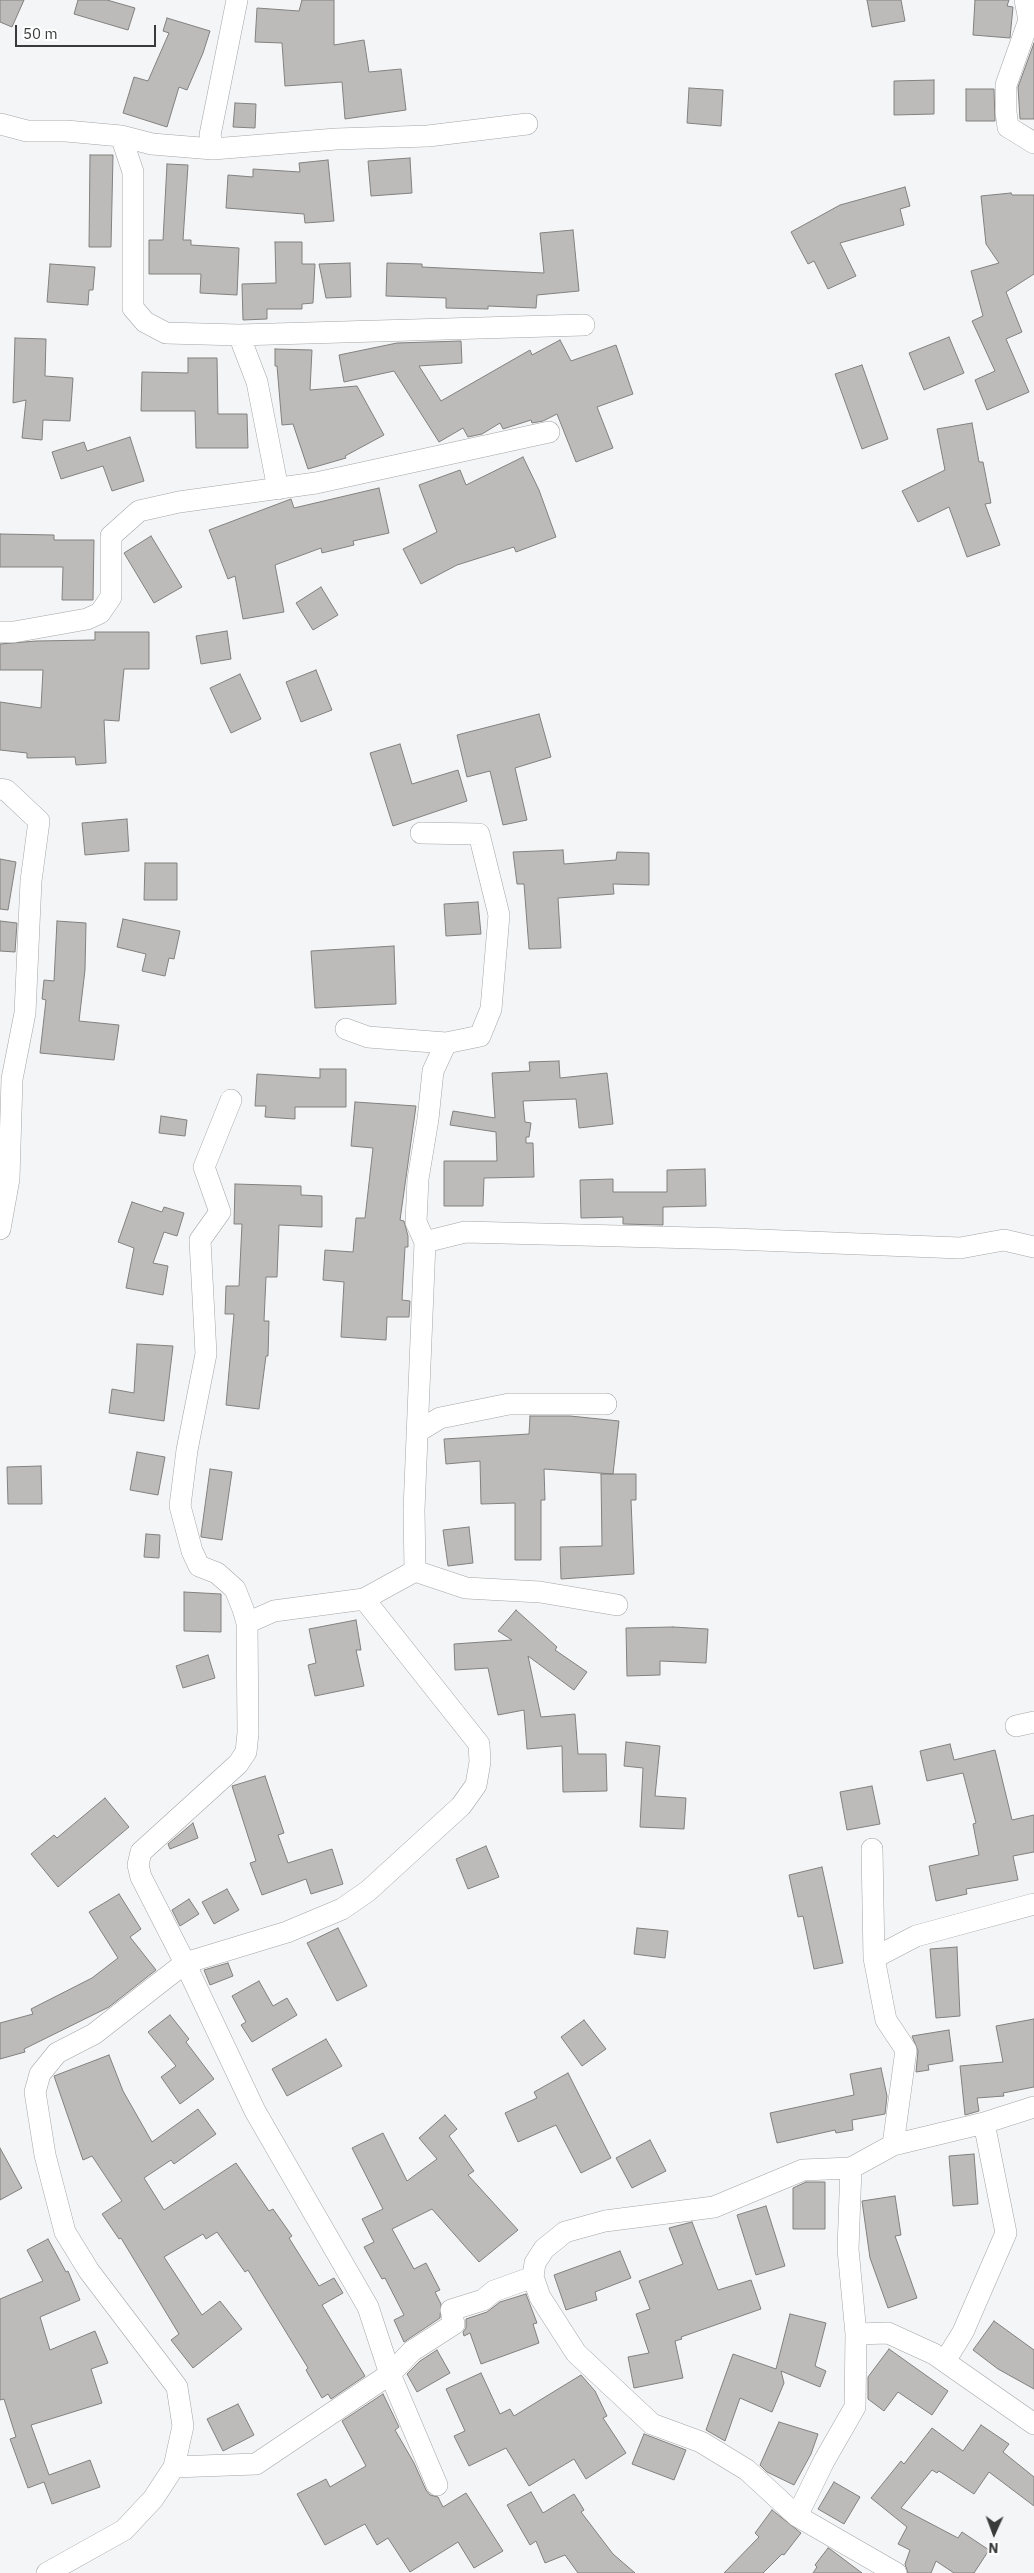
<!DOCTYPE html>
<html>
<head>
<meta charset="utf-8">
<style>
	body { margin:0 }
	#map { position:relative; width:1034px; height:2573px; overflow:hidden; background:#f4f5f7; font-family:"IBM Plex Sans",sans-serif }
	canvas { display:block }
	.north { position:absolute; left:969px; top:2508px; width:50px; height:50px; -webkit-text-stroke:4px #fff; paint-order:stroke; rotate:182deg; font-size:14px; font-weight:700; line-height:20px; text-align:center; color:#393a3a }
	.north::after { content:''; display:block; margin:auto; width:18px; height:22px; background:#393a3a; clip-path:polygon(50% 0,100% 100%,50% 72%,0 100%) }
	.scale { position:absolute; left:15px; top:25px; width:141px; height:22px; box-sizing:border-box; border:2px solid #393a3a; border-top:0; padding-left:6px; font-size:15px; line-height:18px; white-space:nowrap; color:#393a3a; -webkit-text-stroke:4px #fff; paint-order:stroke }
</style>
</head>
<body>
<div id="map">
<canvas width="1034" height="2573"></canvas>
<div class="north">N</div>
<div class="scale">50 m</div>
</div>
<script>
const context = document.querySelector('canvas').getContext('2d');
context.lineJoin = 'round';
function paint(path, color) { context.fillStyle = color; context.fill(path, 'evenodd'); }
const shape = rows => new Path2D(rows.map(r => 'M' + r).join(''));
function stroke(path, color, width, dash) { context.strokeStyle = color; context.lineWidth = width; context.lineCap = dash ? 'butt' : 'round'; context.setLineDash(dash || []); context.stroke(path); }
const building = shape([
	[0,0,24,0,12,27,0,22,0,0],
	[78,0,107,0,135,8,128,30,74,14,78,0],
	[302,0,334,0,334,45,364,40,369,72,401,69,406,110,345,119,342,82,285,86,282,43,255,42,257,8,299,11,302,0],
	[867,0,901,0,905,21,872,27,867,0],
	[975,0,1009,0,1007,6,1013,7,1010,38,973,35,975,0],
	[167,18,210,31,203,53,187,90,179,87,167,127,123,113,134,77,148,81,169,33,163,31,167,18],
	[1034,43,1034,119,1020,119,1018,87,1034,43],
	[934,80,934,114,894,115,894,81,934,80],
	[689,88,723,90,721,126,687,123,689,88],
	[966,89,994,89,995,121,966,121,966,89],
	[235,103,256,104,255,128,233,127,235,103],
	[90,155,113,155,111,247,89,247,90,155],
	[410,158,412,193,371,196,368,161,410,158],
	[328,160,334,221,305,223,304,214,226,208,228,175,253,177,253,169,300,172,299,163,328,160],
	[167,164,188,165,183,240,191,240,191,245,239,248,237,295,200,293,201,274,149,274,149,240,163,240,167,164],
	[905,187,910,206,900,209,904,225,840,243,856,276,828,289,814,261,808,264,791,232,840,205,905,187],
	[1011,193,1012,195,1034,195,1034,274,1006,292,1022,332,1006,339,1029,392,987,410,975,380,995,371,972,321,983,316,971,271,999,263,986,244,981,196,1011,193],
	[573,230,579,291,537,295,536,308,488,306,488,309,446,308,446,298,386,296,387,263,422,264,422,267,544,273,540,233,573,230],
	[275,242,302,242,302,264,315,264,313,303,302,304,302,309,267,309,267,319,243,320,242,284,276,283,275,242],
	[350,263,351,297,326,298,319,264,350,263],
	[50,264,95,267,93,290,89,290,88,305,47,302,50,264],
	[949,337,964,373,924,390,909,353,949,337],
	[15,338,46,339,45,376,73,378,70,421,43,420,42,440,22,438,26,400,13,403,15,338],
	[560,340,571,361,616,345,633,394,597,407,613,448,576,462,557,414,543,421,532,423,531,420,503,429,500,423,482,434,468,437,463,428,439,442,394,371,344,382,339,355,397,343,461,341,462,363,419,366,441,401,530,350,532,355,560,340],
	[275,349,312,350,310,390,357,386,384,435,345,456,346,458,308,469,293,424,282,425,277,366,275,366,275,349],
	[188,358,217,358,218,414,247,414,248,448,196,448,195,411,141,411,142,372,188,373,188,358],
	[862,365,888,439,862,449,835,374,862,365],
	[972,423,979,462,983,462,991,503,985,504,1000,545,967,557,949,507,918,522,902,491,945,470,937,429,972,423],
	[130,437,144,481,112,491,103,466,61,479,52,452,84,442,87,451,130,437],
	[523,457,539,490,556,537,516,552,514,547,457,565,421,584,403,549,437,532,419,485,460,470,466,485,523,457],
	[379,488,389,533,353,541,354,545,322,553,321,548,275,565,284,612,243,619,235,576,228,579,209,530,291,499,294,508,379,488],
	[0,534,54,535,54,540,94,540,93,600,62,600,63,567,0,567,0,534],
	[151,536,182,587,154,603,124,553,151,536],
	[321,587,338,615,313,630,296,603,321,587],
	[227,631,231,659,201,664,196,636,227,631],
	[95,632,149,632,149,669,124,669,119,721,104,720,106,763,76,765,75,757,27,758,27,753,0,750,0,702,41,708,43,670,0,670,0,644,36,641,95,640,95,632],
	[316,670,332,710,301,722,286,682,316,670],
	[240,674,261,719,231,733,210,688,240,674],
	[539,714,551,757,515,768,527,820,503,825,490,771,467,777,457,735,539,714],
	[400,744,412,784,458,770,467,801,393,826,370,753,400,744],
	[127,819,129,851,85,855,82,823,127,819],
	[563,850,564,864,616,860,617,852,649,853,649,885,613,884,614,894,558,898,561,948,529,949,524,884,517,884,513,852,563,850],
	[0,859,16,862,8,910,0,909,0,859],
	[145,863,177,863,177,900,144,900,145,863],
	[478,902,481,934,446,936,444,904,478,902],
	[123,919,180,931,174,959,169,958,165,976,142,971,146,954,117,947,123,919],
	[0,921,17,923,15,952,0,951,0,921],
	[57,921,86,923,85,970,79,1021,119,1025,114,1060,40,1053,46,1000,42,999,44,980,54,981,57,921],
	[394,946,396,1004,315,1008,311,951,394,946],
	[559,1061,560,1078,607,1073,613,1124,579,1128,576,1099,523,1101,525,1122,531,1123,529,1137,526,1137,526,1143,533,1143,534,1177,484,1178,483,1206,444,1206,444,1161,497,1161,496,1132,450,1125,453,1111,495,1118,492,1073,530,1071,529,1062,559,1061],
	[320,1069,346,1069,346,1107,295,1107,295,1119,265,1117,266,1106,255,1106,257,1074,320,1078,320,1069],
	[355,1102,416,1106,400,1220,404,1221,408,1236,408,1247,405,1247,402,1300,410,1301,409,1317,387,1317,386,1340,341,1337,344,1282,323,1280,325,1250,353,1252,356,1218,365,1218,373,1148,351,1146,355,1102],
	[161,1116,187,1120,185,1136,159,1133,161,1116],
	[705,1169,706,1206,663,1207,663,1225,623,1224,623,1217,581,1218,580,1180,613,1179,613,1192,667,1192,667,1170,705,1169],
	[235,1184,301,1186,301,1195,322,1196,322,1227,279,1225,277,1277,266,1277,264,1321,269,1321,268,1356,266,1356,259,1409,226,1405,234,1314,225,1314,226,1286,239,1286,242,1224,234,1224,235,1184],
	[132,1202,162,1212,164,1207,184,1213,177,1236,164,1232,153,1263,168,1266,163,1295,126,1288,134,1248,118,1242,132,1202],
	[137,1344,173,1346,164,1421,109,1413,112,1389,134,1393,137,1344],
	[530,1416,570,1416,619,1421,613,1474,544,1469,545,1500,541,1500,541,1560,515,1560,515,1503,481,1504,480,1461,446,1464,444,1439,529,1434,530,1416],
	[137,1452,165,1457,158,1495,130,1490,137,1452],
	[41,1466,42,1504,8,1504,7,1467,41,1466],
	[210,1469,232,1472,222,1540,201,1537,201,1535,210,1469],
	[601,1474,636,1474,636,1500,631,1500,634,1574,561,1579,560,1547,602,1546,601,1474],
	[469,1527,473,1563,448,1566,443,1530,469,1527],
	[146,1534,160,1535,159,1558,144,1557,146,1534],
	[184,1592,221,1594,221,1632,184,1631,184,1592],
	[516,1610,557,1647,555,1650,587,1672,574,1690,528,1656,541,1717,575,1714,578,1754,606,1754,607,1791,563,1792,562,1746,527,1749,524,1710,498,1715,488,1668,455,1670,454,1644,512,1640,498,1631,516,1610],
	[356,1620,361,1650,356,1650,364,1686,315,1696,308,1665,316,1663,309,1629,356,1620],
	[673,1627,708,1629,706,1663,660,1661,660,1675,627,1676,626,1628,673,1627],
	[208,1655,215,1678,183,1688,176,1666,208,1655],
	[626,1742,660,1746,655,1796,686,1798,684,1829,640,1827,643,1768,624,1766,626,1742],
	[950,1744,954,1760,995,1750,1012,1820,1034,1815,1034,1852,1013,1856,1018,1880,966,1889,967,1894,936,1901,929,1866,979,1855,973,1824,976,1823,963,1773,927,1781,920,1751,950,1744],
	[265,1776,284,1833,278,1835,288,1863,332,1849,343,1884,311,1894,306,1879,262,1895,250,1863,256,1861,232,1786,265,1776],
	[872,1786,880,1824,847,1830,840,1792,872,1786],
	[105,1798,129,1827,58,1887,31,1854,54,1835,57,1838,105,1798],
	[193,1823,198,1838,170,1849,168,1844,193,1823],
	[486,1846,499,1877,468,1889,456,1859,486,1846],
	[822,1867,843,1963,814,1969,803,1916,798,1917,789,1875,822,1867],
	[227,1889,239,1910,214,1924,202,1902,227,1889],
	[119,1894,141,1929,130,1937,156,1970,109,2007,24,2049,25,2052,0,2059,0,2023,33,2014,31,2009,92,1978,118,1958,89,1912,119,1894],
	[189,1899,199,1914,180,1926,172,1910,189,1899],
	[338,1928,367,1986,337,2001,307,1943,338,1928],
	[637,1928,668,1931,665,1958,634,1954,637,1928],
	[957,1947,960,2016,936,2018,930,1949,957,1947],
	[228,1963,233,1976,210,1985,204,1970,228,1963],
	[259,1981,273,2006,287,1998,297,2015,252,2042,241,2025,246,2022,232,1996,259,1981],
	[170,2015,189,2039,186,2042,214,2079,180,2104,161,2077,176,2066,148,2032,170,2015],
	[1034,2019,1034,2087,1003,2093,1004,2096,977,2098,979,2111,965,2115,960,2066,1003,2062,996,2026,1034,2019],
	[584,2020,606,2049,582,2066,561,2037,584,2020],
	[949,2030,953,2061,928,2065,929,2070,916,2072,918,2051,912,2036,949,2030],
	[326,2039,342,2066,287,2096,272,2069,326,2039],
	[109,2055,123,2091,152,2142,198,2109,216,2134,174,2164,171,2160,144,2178,164,2210,236,2163,269,2211,273,2209,292,2236,289,2238,319,2286,334,2278,343,2293,322,2305,365,2376,331,2399,328,2394,322,2398,306,2370,308,2368,248,2270,245,2272,217,2232,206,2239,203,2234,164,2257,202,2315,220,2301,242,2329,193,2368,171,2340,179,2334,121,2238,119,2239,102,2214,122,2201,92,2156,83,2160,54,2076,109,2055],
	[881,2068,887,2096,885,2114,852,2120,853,2130,836,2133,835,2130,777,2143,770,2113,854,2095,850,2074,881,2068],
	[568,2073,611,2158,581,2173,556,2125,518,2142,505,2113,537,2098,534,2092,568,2073],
	[445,2115,457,2129,449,2136,474,2171,468,2175,518,2230,479,2262,432,2209,392,2229,414,2269,426,2263,440,2290,435,2292,441,2304,440,2318,404,2342,394,2320,404,2315,385,2278,382,2279,364,2247,374,2242,362,2219,383,2209,352,2148,383,2133,407,2181,437,2159,419,2138,445,2115],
	[650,2140,666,2171,632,2188,616,2158,650,2140],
	[0,2148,22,2188,0,2200,0,2148],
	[974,2154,978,2204,953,2206,949,2156,974,2154],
	[806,2182,825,2182,825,2229,793,2229,793,2188,806,2182],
	[895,2196,901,2235,895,2236,917,2298,888,2308,870,2258,862,2201,895,2196],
	[766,2206,785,2266,756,2275,737,2215,766,2206],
	[692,2222,718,2290,751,2280,761,2309,681,2337,682,2339,675,2341,683,2378,634,2388,628,2357,649,2353,636,2314,650,2309,639,2281,683,2264,669,2228,692,2222],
	[48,2239,66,2272,68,2271,80,2300,40,2317,50,2350,95,2331,108,2363,91,2369,102,2403,31,2425,49,2475,90,2460,100,2487,52,2504,44,2482,28,2488,10,2439,16,2437,4,2399,0,2400,0,2299,43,2281,27,2250,48,2239],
	[620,2251,631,2278,595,2292,597,2300,566,2310,554,2275,620,2251],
	[526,2294,537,2323,533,2324,539,2343,481,2364,470,2333,464,2336,463,2332,466,2328,466,2319,487,2312,500,2302,526,2294],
	[790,2314,826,2323,815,2366,826,2371,820,2387,781,2371,784,2383,772,2412,740,2398,725,2441,706,2430,733,2354,776,2369,790,2314],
	[994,2321,1034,2350,1034,2389,998,2369,973,2350,994,2321],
	[889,2349,948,2391,932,2415,898,2392,884,2411,868,2399,868,2377,889,2349],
	[437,2350,450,2373,417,2392,407,2374,420,2361,437,2350],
	[481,2373,500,2414,510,2409,514,2416,581,2375,595,2391,607,2416,603,2418,626,2453,586,2479,574,2459,529,2486,506,2448,469,2466,454,2436,465,2431,446,2389,481,2373],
	[383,2394,399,2427,395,2430,414,2463,426,2490,430,2495,438,2497,443,2507,466,2493,503,2551,474,2568,458,2542,410,2572,388,2538,377,2545,365,2524,325,2545,297,2494,326,2479,330,2487,366,2466,342,2421,383,2394],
	[238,2404,254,2435,223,2451,207,2419,238,2404],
	[779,2422,818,2434,811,2454,794,2485,767,2472,760,2465,779,2422],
	[981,2425,1009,2444,1003,2452,1034,2477,1034,2506,989,2472,974,2494,939,2471,937,2473,932,2470,901,2508,958,2538,962,2532,989,2550,974,2573,954,2573,936,2561,931,2573,908,2573,905,2564,910,2550,898,2544,907,2527,871,2498,901,2461,904,2464,932,2428,963,2451,981,2425],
	[644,2434,686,2450,674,2480,632,2464,644,2434],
	[834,2482,860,2497,844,2524,818,2509,834,2482],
	[531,2492,543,2513,574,2494,584,2510,581,2512,613,2554,635,2573,578,2573,565,2555,545,2563,536,2541,530,2545,507,2505,531,2492],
	[772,2510,801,2533,784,2555,782,2554,763,2573,724,2573,759,2537,755,2533,772,2510],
	[828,2548,830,2549,862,2573,813,2573,817,2567,815,2565,828,2548]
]);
paint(building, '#bcbbb9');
stroke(building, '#82817f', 1);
const street = shape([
	[1025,0,1029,20,1006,85,1006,112,1008,127,1034,143],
	[0,124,27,131,66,131,121,136,152,144,213,149,336,139,428,136,527,124],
	[121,136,133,172,133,308,145,322,166,333,239,335,584,325],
	[213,149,210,135,237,0],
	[239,335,257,382,278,489],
	[0,632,14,632,87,619,100,613,111,597,111,536,139,511,179,502,316,483,549,432],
	[0,789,6,790,39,821,31,881,25,1013,12,1079,9,1179,0,1229],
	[346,1029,368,1037,446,1043],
	[231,1100,204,1167,220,1212,200,1240,206,1354,187,1450,180,1506,192,1551,199,1566,217,1573,235,1589,243,1609,247,1623,248,1733,246,1752,238,1764,141,1852,138,1865,141,1877,185,1963,255,2111,368,2307,390,2374,437,2485],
	[425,1242,465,1232,734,1239,960,1248,1004,1240,1034,1247],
	[417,1432,440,1418,509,1404,606,1404],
	[415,1571,414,1510,425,1242,416,1222,418,1179,428,1119,433,1071,446,1043,480,1036,491,1009,499,915,479,834,421,833],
	[247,1623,274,1611,364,1599,415,1571,466,1588,540,1592,617,1605],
	[1016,1726,1034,1722],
	[872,1849,874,1958,886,2020,906,2050,893,2145],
	[874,1958,916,1936,1034,1904],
	[856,2334,888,2333,934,2354,1034,2424],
	[945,2361,963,2332,1006,2233,984,2123],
	[174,2467,256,2464,390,2374,412,2351,454,2324,451,2310,483,2300,494,2291,533,2277],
	[797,2516,824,2461,855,2407,856,2334,848,2249,851,2168],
	[47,2573,124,2530,153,2499,174,2467,183,2426,177,2387,89,2271,65,2232,45,2155,35,2092,40,2074,57,2053,94,2034,185,1963,287,1932,342,1909,368,1891,461,1806,476,1785,480,1762,479,1744,364,1599],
	[896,2573,797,2516,747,2470,701,2442,652,2424,576,2353,540,2297,533,2277,535,2263,544,2249,565,2232,605,2221,714,2207,803,2170,851,2168,893,2145,984,2123,1034,2107]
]);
stroke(street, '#a4a5a6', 22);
stroke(street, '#fff', 21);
</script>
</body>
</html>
